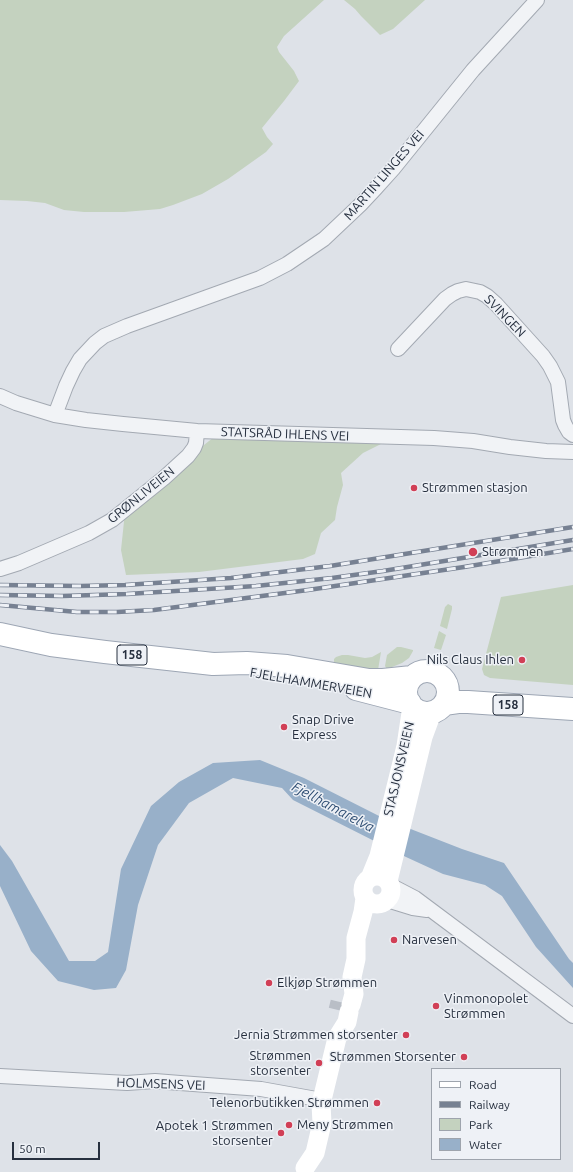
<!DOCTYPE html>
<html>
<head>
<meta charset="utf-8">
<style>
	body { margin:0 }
	#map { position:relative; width:573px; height:1172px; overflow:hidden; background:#dee2e8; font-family:Ubuntu,sans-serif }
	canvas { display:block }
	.legend { position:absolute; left:431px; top:1068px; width:130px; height:92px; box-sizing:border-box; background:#eef1f6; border:1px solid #9ea4ad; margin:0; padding:5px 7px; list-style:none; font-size:12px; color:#27303f }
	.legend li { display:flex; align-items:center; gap:8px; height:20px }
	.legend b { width:20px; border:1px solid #9ea4ad }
	.scale { position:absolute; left:12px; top:1142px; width:88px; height:18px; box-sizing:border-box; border:2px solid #27303f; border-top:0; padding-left:5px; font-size:12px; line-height:14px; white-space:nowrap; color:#27303f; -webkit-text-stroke:3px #eef1f6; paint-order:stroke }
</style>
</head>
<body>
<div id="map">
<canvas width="573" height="1172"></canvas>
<ul class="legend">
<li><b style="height:5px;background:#fff"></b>Road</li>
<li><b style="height:5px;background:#778192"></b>Railway</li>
<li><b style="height:11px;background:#c4d2bf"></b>Park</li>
<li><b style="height:11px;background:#98b0c9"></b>Water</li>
</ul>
<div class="scale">50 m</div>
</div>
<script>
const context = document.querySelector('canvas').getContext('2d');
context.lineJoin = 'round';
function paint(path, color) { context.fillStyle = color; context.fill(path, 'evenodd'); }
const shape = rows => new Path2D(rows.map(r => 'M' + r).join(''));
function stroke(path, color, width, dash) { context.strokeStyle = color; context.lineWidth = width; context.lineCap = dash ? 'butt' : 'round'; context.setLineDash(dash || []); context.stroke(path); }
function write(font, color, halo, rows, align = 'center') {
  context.font = font + ' Ubuntu,sans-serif'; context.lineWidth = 3; context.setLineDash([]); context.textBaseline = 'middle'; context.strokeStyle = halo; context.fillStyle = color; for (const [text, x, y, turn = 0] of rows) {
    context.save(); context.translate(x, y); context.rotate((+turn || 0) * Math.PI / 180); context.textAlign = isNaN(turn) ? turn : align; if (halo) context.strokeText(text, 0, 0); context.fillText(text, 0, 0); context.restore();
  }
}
paint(shape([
	[0,0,324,0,284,36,277,47,279,52,294,71,299,81,284,101,262,128,267,137,273,144,266,152,228,179,202,194,173,205,160,209,124,212,84,212,64,210,45,203,27,201,0,200],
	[344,0,425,0,393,29,380,35,361,16,355,9],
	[305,427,393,431,385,442,363,453,341,473,343,485,337,507,335,520,321,533,315,554,303,559,199,572,126,575,121,550,125,512,199,449,214,437],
	[573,585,573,685,490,678,484,675,482,669,501,597],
	[448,604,452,606,452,609,447,629,440,626,445,607],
	[439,631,446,635,441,650,434,648],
	[397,647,401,647,413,650,413,651,409,658,402,663,387,669,385,666,387,655],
	[381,652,377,676,334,663,334,659,336,657,342,655,348,655,365,658,372,657]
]), '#c4d2bf');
paint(shape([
	[260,760,304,778,385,819,462,849,504,863,569,959,573,963,573,988,536,947,502,896,485,885,443,874,406,857,293,800,282,788,233,778,189,803,158,845,138,905,126,970,116,988,94,990,58,981,31,951,0,886,0,845,12,861,69,961,95,961,108,952,121,869,151,806,179,782,213,763]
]), '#98b0c9');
stroke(shape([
	[338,1010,340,1002]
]), '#b9bec6', 19, [19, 10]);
const minor = shape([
	[398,349,445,299,452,294,458,291,466,289,480,292,487,296,496,304,543,356,550,366,558,382,563,420,565,425,569,432,573,435],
	[0,396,16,403,55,415,86,420,123,424,197,431,434,438,473,441,510,447,546,451,573,452],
	[55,415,66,386,73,371,80,359,95,343,104,336,127,326,260,278,287,264,324,239,360,205,375,189,393,169,473,70,537,0],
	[0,569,19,563,89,533,112,520,164,478,188,456,194,448,196,443,197,431],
	[390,885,415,898,573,1016],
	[387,900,413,908,427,910],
	[0,1076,127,1083,155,1081,180,1083,261,1089,322,1100]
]);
const primary = shape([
	[0,634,51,645,105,652,213,664,247,663,287,666,369,680,383,680,412,677],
	'406 692a21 21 0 1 1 42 0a21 21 0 1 1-42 0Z',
	[356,689,410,703],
	[444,704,458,702,468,702,573,709]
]);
stroke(minor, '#a3a9b2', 16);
stroke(primary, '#9da6b4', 24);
stroke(minor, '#f1f3f6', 14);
stroke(shape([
	'363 890a14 14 0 1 1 28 0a14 14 0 1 1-28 0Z',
	[370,878,379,856,406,746,412,706],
	[388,881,423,737,430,718,435,711],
	[351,1005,354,994,352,977,356,959,356,938,363,912,365,898],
	[305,1168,315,1153,322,1123,321,1104,322,1100,337,1038,347,1022,349,1012]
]), '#fff', 19);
stroke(primary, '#fff', 22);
const rail = shape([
	[0,585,80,586,125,585,231,578,330,566,573,527],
	[0,595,62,596,127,594,256,586,332,578,383,571,573,540],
	[0,605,77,612,117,612,154,610,308,590,464,567,573,549]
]);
stroke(rail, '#778192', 4.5);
stroke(rail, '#eef1f6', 3, [9]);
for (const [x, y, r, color] of [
	[414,488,4,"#d13f56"],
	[473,552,5,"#d13f56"],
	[522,660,4,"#d13f56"],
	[284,727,4,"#d13f56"],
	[394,940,4,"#d13f56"],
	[269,983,4,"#d13f56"],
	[436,1006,4,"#d13f56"],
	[406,1035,4,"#d13f56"],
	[464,1057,4,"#d13f56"],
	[319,1063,4,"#d13f56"],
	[377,1103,4,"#d13f56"],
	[289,1125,4,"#d13f56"],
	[281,1133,4,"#d13f56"]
]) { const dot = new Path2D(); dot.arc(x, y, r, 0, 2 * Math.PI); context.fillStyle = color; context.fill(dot); stroke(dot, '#eef1f6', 1.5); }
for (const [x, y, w] of [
	[132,655,30],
	[508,705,30]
]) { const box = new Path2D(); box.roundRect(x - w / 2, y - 10, w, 20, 3); context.fillStyle = '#eef1f6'; context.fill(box); stroke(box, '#27303f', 1); }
write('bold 12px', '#27303f', null, [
	["158",132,655],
	["158",508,705]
]);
write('13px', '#27303f', '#eef1f6', [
	["MARTIN LINGES VEI",384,175,-49],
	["SVINGEN",505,316,46],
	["STATSRÅD IHLENS VEI",285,434,2],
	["GRØNLIVEIEN",141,495,-39],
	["FJELLHAMMERVEIEN",311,683,10],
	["STASJONSVEIEN",399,769,-77],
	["HOLMSENS VEI",161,1084,2]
]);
write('13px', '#27303f', '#eef1f6', [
	["Strømmen stasjon",422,488],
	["Strømmen",482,552],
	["Nils Claus Ihlen",514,660,"right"],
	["Snap Drive",292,720],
	["Express",292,735],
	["Narvesen",402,940],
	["Elkjøp Strømmen",277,983],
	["Vinmonopolet",444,999],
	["Strømmen",444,1014],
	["Jernia Strømmen storsenter",398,1035,"right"],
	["Strømmen",311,1056,"right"],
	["storsenter",311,1071,"right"],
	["Strømmen Storsenter",456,1057,"right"],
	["Telenorbutikken Strømmen",369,1103,"right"],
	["Meny Strømmen",297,1125],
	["Apotek 1 Strømmen",273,1126,"right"],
	["storsenter",273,1141,"right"]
], 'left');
write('italic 14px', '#304f74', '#eef1f6', [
	["Fjellhamarelva",333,807,28]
]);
</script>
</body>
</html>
